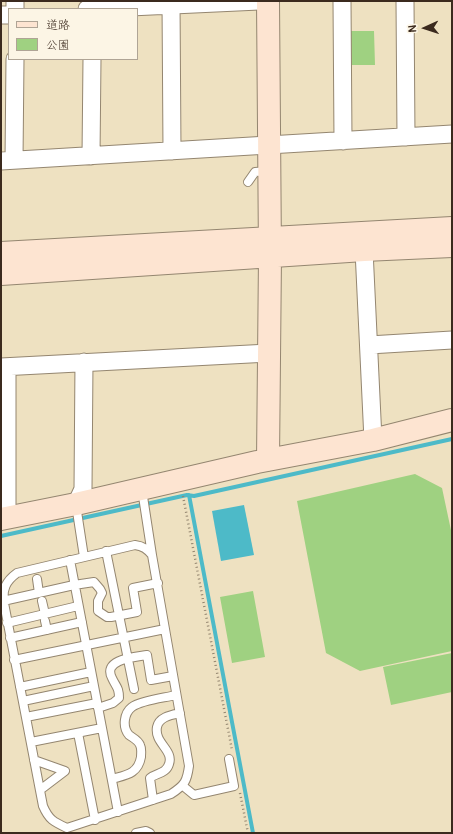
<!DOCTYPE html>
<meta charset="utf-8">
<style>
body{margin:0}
#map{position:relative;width:453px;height:834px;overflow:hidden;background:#eee1c1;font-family:Pangolin,"Klee One",sans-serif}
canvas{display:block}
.frame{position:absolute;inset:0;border:2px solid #3b2a1e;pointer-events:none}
.legend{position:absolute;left:8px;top:8px;width:130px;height:52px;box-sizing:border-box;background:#fcf5e5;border:1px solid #afa495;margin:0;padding:5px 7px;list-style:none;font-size:12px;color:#3b2a1e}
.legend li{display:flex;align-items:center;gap:8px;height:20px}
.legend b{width:20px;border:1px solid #afa495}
.north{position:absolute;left:405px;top:8px;width:40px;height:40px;-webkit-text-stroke:3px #fcf5e5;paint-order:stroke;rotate:267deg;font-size:11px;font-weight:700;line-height:16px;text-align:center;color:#3b2a1e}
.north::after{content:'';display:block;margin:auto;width:14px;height:18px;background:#3b2a1e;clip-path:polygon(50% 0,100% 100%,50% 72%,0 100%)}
</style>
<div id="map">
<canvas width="453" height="834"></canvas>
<div class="frame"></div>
<ul class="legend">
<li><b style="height:5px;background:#fde4d1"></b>道路</li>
<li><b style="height:11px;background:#9fd181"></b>公園</li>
</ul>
<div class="north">N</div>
</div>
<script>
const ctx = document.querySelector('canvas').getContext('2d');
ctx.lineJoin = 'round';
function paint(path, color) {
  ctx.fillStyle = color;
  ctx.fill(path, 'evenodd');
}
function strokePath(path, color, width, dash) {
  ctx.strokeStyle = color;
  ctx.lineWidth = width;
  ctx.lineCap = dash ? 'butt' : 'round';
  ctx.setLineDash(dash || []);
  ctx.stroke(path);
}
paint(new Path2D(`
 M349,31h25l1,34h-26z
 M415,474l27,14 10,47v116l-92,20 -34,-18 -29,-152z
 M253,591l12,66 -33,6 -12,-66z
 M452,653v39l-61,13 -8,-38z`), '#9fd181');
paint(new Path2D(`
 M244,505l10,50 -33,6 -9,-50z`), '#4dbac8');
strokePath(new Path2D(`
 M189,495l64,338
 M1,536l186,-41 7,1 258,-57`), '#4dbac8', 4);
const lane = new Path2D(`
 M248,182l7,-10 13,-1
 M142,490l10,65
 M76,505l8,52
 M135,545c8,1 12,4 17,10l37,211c-2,15 -4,19 -18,28l-104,34c-13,-6 -18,-8 -24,-22l-39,-203c-2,-14 2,-22 13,-30z
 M106,551l28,138
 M70,560l48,252
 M37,579l2,14
 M3,601l71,-16 20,-3 6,7 2,4 -4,8v10l9,6h4l26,-5 -4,-24 25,-5
 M42,601l3,13
 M45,621l2,9
 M7,623l71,-17
 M10,638l72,-16
 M14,660l151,-31
 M20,687l71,-15
 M23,701l71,-15
 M98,708l15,-5 6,-5c0,-11 -3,-11 -7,-20 -10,-19 24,-21 35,-23l4,25 22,-4
 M26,717l71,-14
 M78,733l17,87
 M31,742l71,-14
 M34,760l31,11 -25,19
 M112,779c14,-4 26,-5 29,-22 0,-4 1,-8 -1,-12 -2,-5 -7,-7 -11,-10 -7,-8 -5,-22 3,-28 10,-7 32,-9 44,-12
 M183,786l11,9 40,-9 -5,-27
 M153,800l-3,-22c6,-5 16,-4 19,-14 5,-14 -15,-21 -12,-37 2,-10 14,-12 23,-14
 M136,833l10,-2 4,2`);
const street = new Path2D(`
 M171,1l1,150
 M342,1l1,140
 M405,1l1,136
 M15,9v-8
 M87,9l172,-8
 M1,15h8
 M91,156l1,-97
 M14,160l1,-101
 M1,161l451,-27
 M364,250l9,190
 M369,345l83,-5
 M1,367l268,-14
 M76,504l7,-15 1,-127
 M7,518v-151`);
const secondary = new Path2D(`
 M1,253l451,-25
 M1,274l363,-24 88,-4
 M268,460l2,-204 -2,-255
 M1,519l75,-15 181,-42 116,-22 79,-20`);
strokePath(lane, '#948670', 10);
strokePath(street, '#948670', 19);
strokePath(secondary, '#948670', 24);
strokePath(new Path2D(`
 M183,496l49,254
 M240,793l8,40`), '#948670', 2.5, [1, 3]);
strokePath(lane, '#fff', 8);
strokePath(street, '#fff', 17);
strokePath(secondary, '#fde4d1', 22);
</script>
